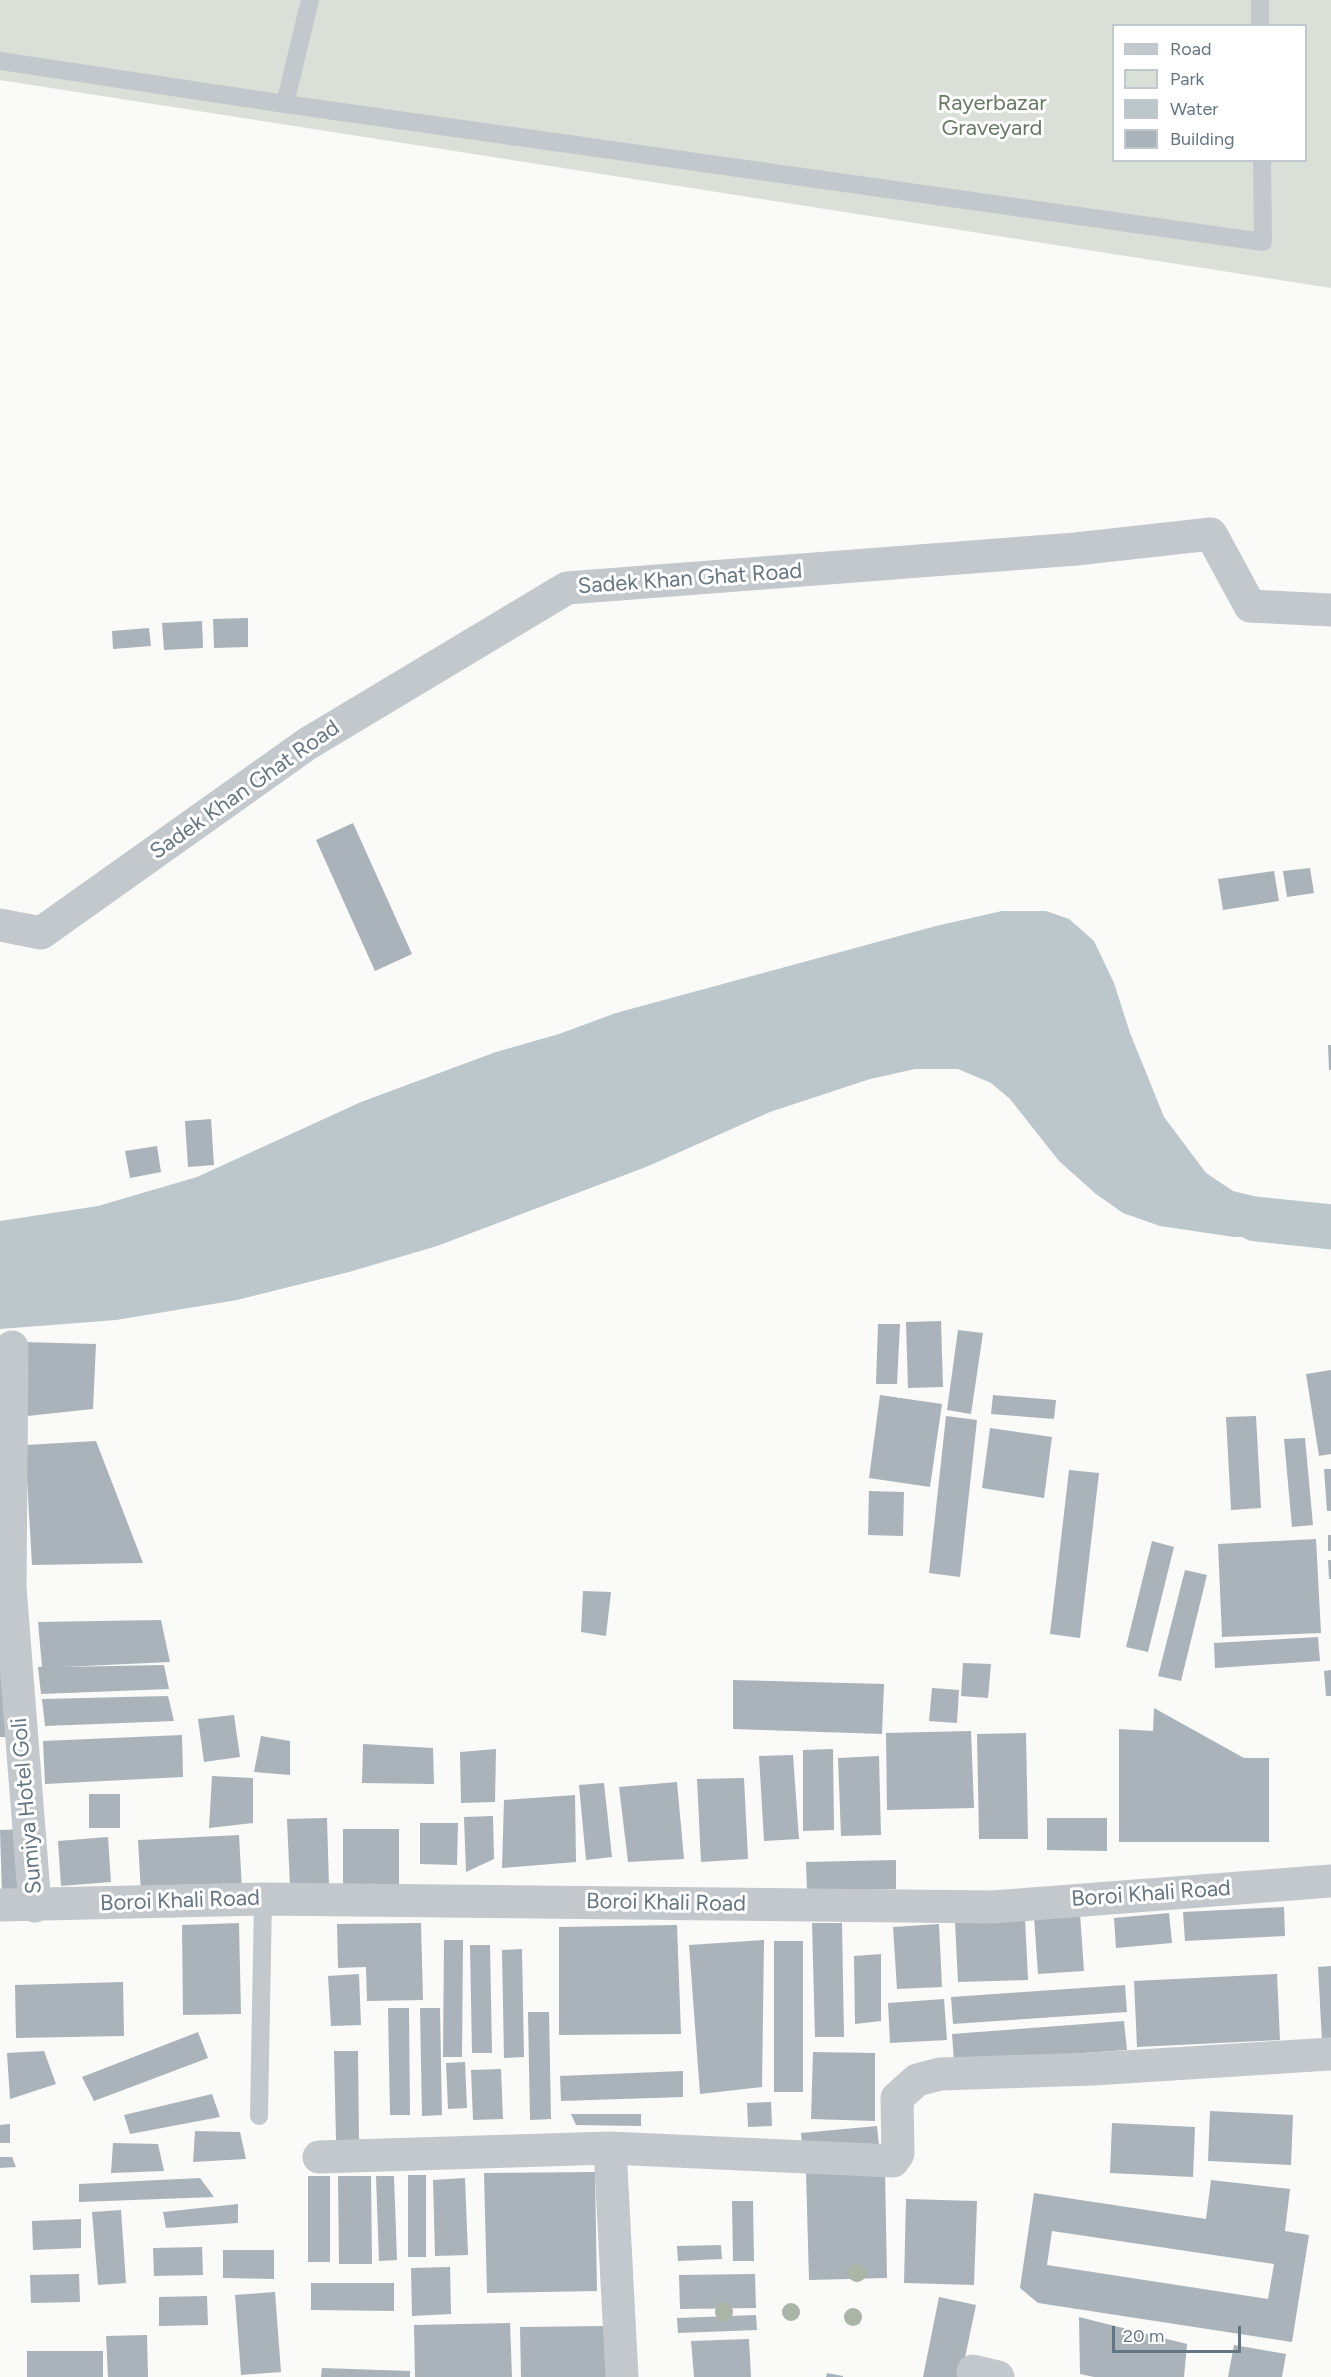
<!DOCTYPE html>
<style>
body{margin:0}
#map{position:relative;width:1331px;height:2377px;overflow:hidden;background:#fafaf8;font-family:Figtree,sans-serif}
canvas{display:block}
.legend{position:absolute;left:1112px;top:24px;width:195px;height:138px;box-sizing:border-box;background:#fff;border:2px solid #c1c8cd;margin:0;padding:8px 10px;list-style:none;font-size:18px;color:#657683}
.legend li{display:flex;align-items:center;gap:12px;height:30px}
.legend b{width:30px;border:2px solid #c1c8cd}
.scale{position:absolute;left:1112px;top:2326px;width:129px;height:27px;box-sizing:border-box;border:3px solid #657683;border-top:0;padding-left:8px;font-size:18px;line-height:21px;white-space:nowrap;color:#657683;-webkit-text-stroke:4px #fff;paint-order:stroke}
</style>
<div id="map">
<canvas width="1331" height="2377"></canvas>
<ul class="legend">
<li><b style="height:8px;background:#c3c8cc"></b>Road</li>
<li><b style="height:16px;background:#dadfd7"></b>Park</li>
<li><b style="height:16px;background:#bbc7cb"></b>Water</li>
<li><b style="height:16px;background:#aab3b9"></b>Building</li>
</ul>
<div class="scale">20 m</div>
</div>
<script>
const ctx = document.querySelector('canvas').getContext('2d');
ctx.lineJoin = 'round';
function paint(path, color) {
  ctx.fillStyle = color;
  ctx.fill(path, 'evenodd');
}
function strokePath(path, color, width, dash) {
  ctx.strokeStyle = color;
  ctx.lineWidth = width;
  ctx.lineCap = dash ? 'butt' : 'round';
  ctx.setLineDash(dash || []);
  ctx.stroke(path);
}
function write(font, color, halo, rows, align = 'center') {
  ctx.font = font + ' Figtree,sans-serif';
  ctx.lineWidth = 6;
  ctx.setLineDash([]);
  ctx.textBaseline = 'middle';
  ctx.strokeStyle = halo;
  ctx.fillStyle = color;
  for (const [text, x, y, turn = 0] of rows) {
    ctx.save();
    ctx.translate(x, y);
    ctx.rotate((+turn || 0) * Math.PI / 180);
    ctx.textAlign = isNaN(turn) ? turn : align;
    if (halo) ctx.strokeText(text, 0, 0);
    ctx.fillText(text, 0, 0);
    ctx.restore();
  }
}
paint(new Path2D(`
 M0,0h1331v288l-1331,-208zM1114,26h192v134h-192z`), '#dadfd7');
paint(new Path2D(`
 M1002,911h44l23,8 25,22 20,42 16,50 34,84 42,56 27,18 74,18 9,6 3,9 -6,6 -52,7h-27l-74,-11 -37,-13 -27,-19 -37,-33 -49,-62 -19,-16 -33,-14h-43l-45,10 -100,33 -124,55 -209,79 -88,26 -112,28 -121,20 -116,9v-108l98,-15 99,-29 164,-75 135,-50 63,-18 57,-21 320,-87z`), '#bbc7cb');
strokePath(new Path2D(`
 M1256,1219l75,8`), '#bbc7cb', 45);
paint(new Path2D(`
 M248,618v29l-34,1 -1,-29z
 M202,621l1,27 -39,2 -2,-27z
 M149,628l2,18 -38,3 -1,-18z
 M353,823l59,131 -37,17 -59,-131z
 M1310,868l4,25 -27,4 -4,-26z
 M1274,871l5,30 -56,9 -5,-31z
 M1328,1045h3v25h-2z
 M211,1119l3,46 -26,2 -3,-46z
 M157,1146l4,26 -31,6 -5,-27z
 M941,1321l2,66 -35,1 -2,-66z
 M878,1324h22l-3,60h-21z
 M958,1330l25,3 -12,81 -24,-4z
 M23,1342l73,2 -3,65 -66,7z
 M1331,1370v84l-12,2 -13,-82z
 M880,1395l62,9 -12,83 -61,-9z
 M993,1395l63,5 -2,19 -63,-5z
 M946,1416l31,4 -17,157 -31,-4z
 M1256,1416l5,92 -30,2 -5,-93z
 M990,1428l62,9 -8,61 -62,-10z
 M1305,1438l8,87 -21,2 -8,-88z
 M96,1441l47,122 -111,2 -7,-120z
 M1324,1469h7v42h-4z
 M1069,1470l30,3 -19,165 -30,-4z
 M869,1491l35,1 -1,44 -35,-1z
 M1328,1535h3v16h-3z
 M1316,1539l5,94 -99,4 -4,-93z
 M1152,1541l22,6 -26,105 -22,-5z
 M1328,1560h3v19h-2z
 M1185,1570l22,5 -26,106 -23,-5z
 M583,1591l28,1 -5,44 -25,-4z
 M161,1620l9,42 -108,5 102,-2 5,24 -128,5 -3,-27h4l-4,-45z
 M1318,1637l2,24 -105,7 -1,-25z
 M963,1663l28,1 -3,34 -27,-2z
 M1331,1670v26h-5l-2,-25z
 M3,1671l3,66h-6v-65z
 M733,1680l151,4 -2,50 -149,-5z
 M932,1688l27,2 -2,33 -28,-2z
 M168,1696l6,25 -129,5 -3,-27z
 M1154,1708l90,50h25v84h-150v-113l34,2z
 M234,1715l6,42 -36,5 -6,-43z
 M971,1731l3,77 -87,2 -1,-77z
 M1026,1733l2,106h-49l-2,-105z
 M182,1735l1,42 -138,7 -2,-43z
 M261,1736l29,5v34l-36,-3z
 M363,1744l70,4 1,36 -72,-1z
 M496,1749l-1,53 -34,1 -1,-51z
 M833,1749l1,81 -31,1v-81z
 M793,1755l6,84 -35,2 -5,-85z
 M879,1756l2,79 -40,1 -3,-78z
 M212,1776l41,2v45l-44,5z
 M744,1778l4,81 -47,3 -4,-83z
 M677,1782l7,77 -56,3 -9,-75z
 M604,1783l8,74 -26,3 -7,-75z
 M89,1794h31v34h-31z
 M575,1795l1,67 -74,6 2,-68z
 M493,1816l1,43 -28,13 -2,-55z
 M327,1818l2,68 -39,1 -3,-68z
 M1047,1818h60v33l-60,-1z
 M420,1823h38l-1,42 -37,-1z
 M26,1829l4,64 -28,1 -2,-64z
 M343,1829h56v63h-56z
 M239,1835l3,54 -101,5 -3,-54z
 M108,1837l3,45 -50,4 -3,-45z
 M896,1860v29l-89,2 -1,-29z
 M1284,1907l1,29 -100,5 -2,-29z
 M1169,1913l3,30 -56,5 -2,-30z
 M1080,1914l4,57 -46,3 -4,-57z
 M1025,1918l3,62 -70,2 -3,-60z
 M239,1923l2,91 -58,1 -1,-90z
 M421,1923l2,77 -56,1 -1,-34 -28,1 -1,-44z
 M812,1923h30l2,114h-29z
 M939,1924l3,63 -45,2 -4,-62z
 M677,1925l4,109 -122,1v-108z
 M444,1940h19l-1,117h-19z
 M764,1940l-2,147 -62,7 -11,-149z
 M774,1941h29v151h-29z
 M470,1945h20l2,108h-20z
 M522,1949l2,108 -20,1 -2,-108z
 M881,1954v67l-26,3 -1,-68z
 M1331,1966v75h-9l-4,-74z
 M359,1974l2,51 -30,1 -3,-50z
 M1277,1974l3,66 -143,7 -3,-66z
 M123,1982l1,54 -108,2 -1,-53z
 M1125,1985l2,27 -174,12 -2,-27z
 M944,1999l3,41 -57,3 -2,-40z
 M388,2008h21l1,107h-20z
 M420,2008h20l2,107 -20,1z
 M528,2012h21l2,107 -21,1z
 M1124,2021l3,29 -173,12 -2,-28z
 M198,2032l10,26 -114,43 -12,-24z
 M44,2051l12,33 -46,15 -3,-46z
 M334,2051h24l1,89h-23z
 M813,2052l62,1v68l-64,-2z
 M465,2062l2,46 -19,1 -2,-46z
 M501,2069l2,50 -30,1 -2,-50z
 M683,2071v26l-122,4 -1,-25z
 M212,2094l8,23 -90,17 -6,-19z
 M771,2102l1,24 -24,1 -1,-24z
 M1210,2111l83,4 -2,50 -83,-4z
 M571,2114h70v12l-65,-1z
 M1112,2123l83,4 -2,50 -83,-4z
 M10,2124v19h-10v-18z
 M877,2126l2,20 -76,8 -2,-21z
 M195,2131l45,1 6,27 -53,3z
 M113,2143l45,1 6,27 -53,2z
 M0,2157h12l4,10 -16,1z
 M885,2170l2,108 -78,2 -3,-108z
 M595,2172l2,119 -110,2 -3,-120z
 M408,2175h18v82h-18z
 M308,2176h22v86h-22z
 M338,2176h33l1,88h-33z
 M376,2176h18l3,84 -18,1z
 M200,2178l14,19 -135,5v-18z
 M465,2178l3,77 -33,1 -2,-76z
 M1211,2180l79,9 -5,42 24,4 -17,107 -254,-39 -18,-15 14,-95 172,26zM1052,2231l222,33 -6,35 -221,-34z
 M906,2199l71,2 -3,84 -70,-2z
 M732,2201h21l1,60h-21z
 M238,2204v19l-72,5 -3,-16z
 M121,2210l5,73 -28,2 -6,-73z
 M81,2219v29l-48,2 -1,-29z
 M721,2245l1,14 -44,2 -1,-15z
 M202,2247l1,28 -49,1 -1,-28z
 M223,2250h51v29l-51,-1z
 M450,2267l1,47 -39,2 -1,-48z
 M79,2274l1,28 -49,1 -1,-28z
 M755,2274l1,34 -76,1 -1,-34z
 M311,2283h83v28l-83,-1z
 M275,2292l6,80 -40,3 -6,-80z
 M207,2296l1,29 -49,1v-29z
 M939,2297l37,8 -15,72h-38z
 M756,2315l1,15 -79,3 -1,-15z
 M1079,2317l108,27 -3,33h-90l-14,-3z
 M510,2323l2,54h-97l-1,-52z
 M606,2326v51h-85l-1,-50z
 M147,2335l1,42h-40l-2,-41z
 M749,2339l2,38h-57l-3,-36z
 M1234,2345l52,9 -4,23h-54z
 M27,2351h76v26h-76z
 M322,2368l88,3v6h-89z
 M827,2373l16,3v1h-17z`), '#aab3b9');
strokePath(new Path2D(`
 M1260,0v26
 M0,61l285,43 978,138 -1,-82
 M285,104l25,-104
 M259,2116l4,-217`), '#c3c8cc', 18);
strokePath(new Path2D(`
 M0,925l41,8 266,-189 260,-156 509,-39 135,-15 39,72 81,4
 M12,1347l-2,240 25,319
 M0,1905l263,-6 730,8 338,-26
 M610,2148l12,229
 M319,2157l291,-9 283,13 5,-7 -1,-56 20,-18 23,-6 153,-5 238,-15
 M973,2371l25,6`), '#c3c8cc', 33);
ctx.fillStyle = '#aab4a7';
for (const [x, y] of [
 [857,2273],
 [724,2312],
 [791,2312],
 [853,2317]
]) {
  ctx.beginPath();
  ctx.arc(x, y, 9, 0, 2 * Math.PI);
  ctx.fill();
}
write('22px', '#687a64', '#fff', [
 ["Rayerbazar",992,104],
 ["Graveyard",992,129]
]);
write('22px', '#657683', '#fff', [
 ["Sadek Khan Ghat Road",690,579,-4],
 ["Sadek Khan Ghat Road",245,790,-35],
 ["Sumiya Hotel Goli",27,1806,-95],
 ["Boroi Khali Road",1151,1894,-4],
 ["Boroi Khali Road",180,1901,-2],
 ["Boroi Khali Road",666,1903,1]
]);
</script>
